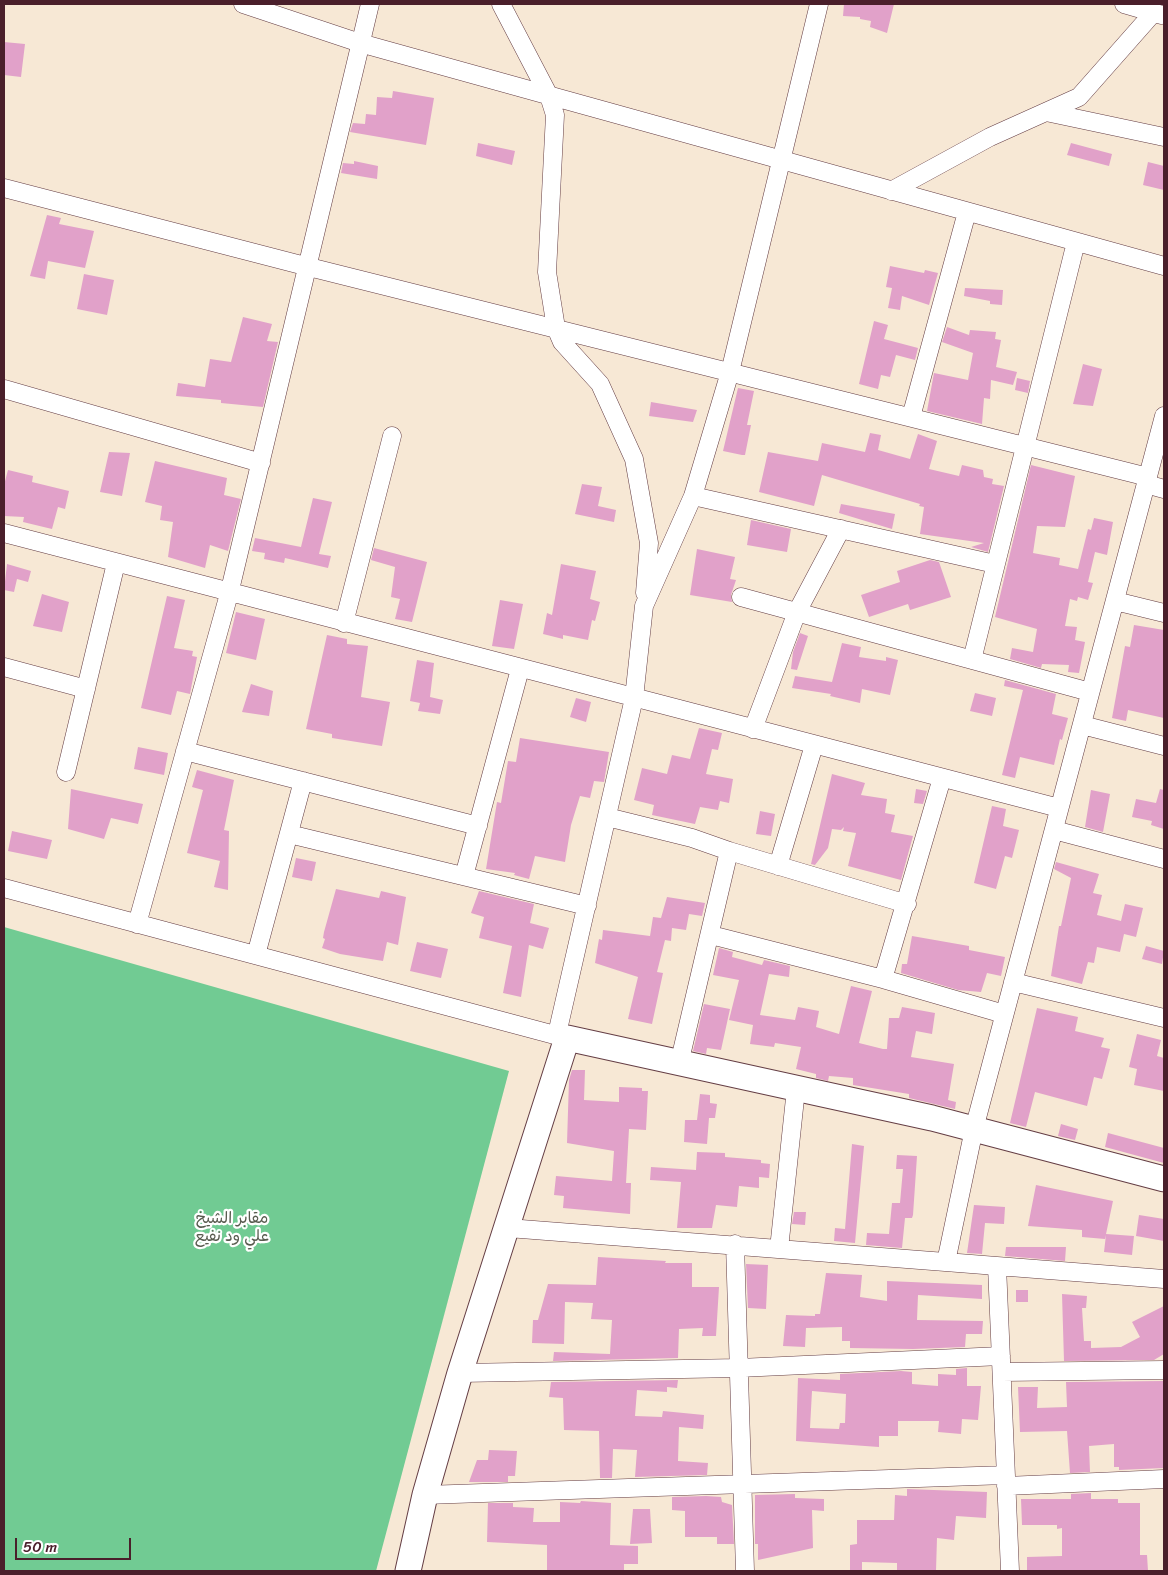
<!DOCTYPE html>
<meta charset="utf-8">
<style>
body{margin:0}
#map{position:relative;width:1168px;height:1575px;overflow:hidden;background:#f7e8d5;font-family:Sriracha,sans-serif}
canvas{display:block}
.frame{position:absolute;inset:0;border:5px solid #4a1f2b;pointer-events:none}
.scale{position:absolute;left:15px;top:1538px;width:116px;height:22px;box-sizing:border-box;border:2px solid #4a1f2b;border-top:0;padding-left:6px;font-size:15px;line-height:18px;white-space:nowrap;color:#4a1f2b;-webkit-text-stroke:4px #fff;paint-order:stroke}
</style>
<div id="map">
<canvas width="1168" height="1575"></canvas>
<div class="frame"></div>
<div class="scale">50 m</div>
</div>
<script>
const ctx = document.querySelector('canvas').getContext('2d');
ctx.lineJoin = 'round';
function paint(path, color) {
  ctx.fillStyle = color;
  ctx.fill(path, 'evenodd');
}
function strokePath(path, color, width, dash) {
  ctx.strokeStyle = color;
  ctx.lineWidth = width;
  ctx.lineCap = dash ? 'butt' : 'round';
  ctx.setLineDash(dash || []);
  ctx.stroke(path);
}
function write(font, color, halo, rows, align = 'center') {
  ctx.font = font + ' Sriracha,"Playpen Sans Arabic",sans-serif';
  ctx.lineWidth = 4.5;
  ctx.setLineDash([]);
  ctx.textBaseline = 'middle';
  ctx.strokeStyle = halo;
  ctx.fillStyle = color;
  for (const [text, x, y, turn = 0] of rows) {
    ctx.save();
    ctx.translate(x, y);
    ctx.rotate((+turn || 0) * Math.PI / 180);
    ctx.textAlign = isNaN(turn) ? turn : align;
    if (halo) ctx.strokeText(text, 0, 0);
    ctx.fillText(text, 0, 0);
    ctx.restore();
  }
}
paint(new Path2D(`
 M4,927l505,144 -133,500h-372z`), '#71cb93');
paint(new Path2D(`
 M844,4h50l-7,29 -17,-6 1,-6 -11,-2v-2l-17,-1z
 M4,42l21,2 -4,33 -17,-2z
 M393,91l41,7 -8,47 -76,-13 3,-9 12,1 1,-10 10,1 1,-18 15,1z
 M478,143l37,8 -3,14 -36,-9z
 M1071,143l41,11 -3,12 -42,-11z
 M354,161l24,5 -1,13 -36,-6 2,-10 11,1z
 M1148,162l16,4v24l-21,-5z
 M47,215l14,3 -2,6 35,7 -9,37 -37,-7 -3,18 -15,-3z
 M890,266l34,7 1,-3 13,3 -9,32 -27,-9 -2,14 -12,-2 4,-20 -6,-1z
 M84,274l30,6 -7,35 -30,-6z
 M965,288l38,2 -1,15 -12,-1v-3l-26,-5z
 M243,317l29,7 -5,17 11,1 -15,65 -42,-4v-3l-45,-4 2,-13 27,4 5,-28 21,3z
 M874,321l14,4 -4,14 34,9 -3,12 -19,-5 -6,22 -9,-2 -3,14 -19,-5z
 M947,327l22,8 1,-5 26,2 -1,7 6,1 -5,27 21,5 -4,13 -22,-5 -1,19 -6,-1 -2,26 -55,-13 7,-38 34,7 5,-27 -31,-11z
 M1083,364l19,5 -9,37 -20,-2z
 M1017,378l13,3 -2,12 -13,-3z
 M738,388l16,3 -7,34h4l-6,30h-3l-19,-4z
 M651,402l46,8 -4,12 -44,-6z
 M870,433l11,2 -3,15 32,9 8,-25 19,7 -8,28 30,7 3,-11 21,5 1,7 9,2 -1,5 12,2 -16,66 -17,-5 13,-4 -64,-9 4,-27 -5,-1 1,-2 -98,-29 -8,31 -55,-14 9,-40 50,9 4,-18 43,9z
 M109,452l21,1 -8,43 -22,-4z
 M155,461l72,17 -3,17 17,4 -13,52 -18,-6 -5,23 -37,-11 5,-35 -13,-2 2,-14 -17,-4z
 M1031,465l44,11 -10,51 -28,-1 -4,27 27,5 -1,7 19,4 10,-40 3,1 3,-12 19,4 -6,33 -12,-3 -7,30 5,1 -5,17 -10,-3 -1,4 -7,-2 -5,27 12,1 -2,13 10,2 -6,31 -11,-1 1,-7 -27,-1 -1,4 -31,-9 2,-11 21,4 4,-23 -42,-12z
 M8,470l25,6 -1,6 37,9 -4,18 -7,-2 -6,22 -29,-7 1,-5 -20,-1v-31z
 M582,484l20,3 -4,19 18,4 -2,12 -39,-8z
 M313,498l19,4 -13,52 12,2 -3,12 -43,-10 -1,5 -20,-4 1,-6 -13,-2 3,-13 46,9z
 M841,504l54,10 -3,15 -53,-16z
 M751,520l40,9 -4,23 -40,-7z
 M374,548l53,14 -15,60 -17,-3 5,-20 -9,-2 4,-30 -24,-7z
 M697,549l38,8 -5,22 6,1 -5,15 1,7 -42,-7z
 M930,560l9,2 12,35 -41,13 -2,-6 -39,13 -8,-22 39,-13 -3,-11z
 M7,564l24,7 -3,11 -11,-3 -3,13 -10,-2z
 M561,564l35,7 -6,28 10,3 -5,19 -3,-1 -4,20 -25,-5v4l-20,-5 4,-21 5,2z
 M42,594l27,8 -7,30 -29,-6z
 M167,596l18,4 -11,48 19,3 -1,5 5,1 -7,37 -13,-3 -6,24 -30,-7z
 M500,600l23,4 -9,45 -22,-3z
 M236,612l29,7 -9,41 -30,-7z
 M1134,625l30,5v88l-36,-8 -2,11 -14,-3 13,-72 5,1z
 M800,633l8,3 -11,34 -6,-1 2,-17z
 M327,635l20,4v5l21,2 -7,51 29,5 -8,44 -50,-8v-4l-26,-5z
 M842,643l19,4 -2,10 27,4v-4l12,3 -8,35 -28,-6 -2,14 -30,-7 1,-2 -39,-6 3,-12 37,6z
 M417,660l17,3 -4,34 13,3 -3,14 -22,-3 2,-8 -10,-2z
 M1005,680l51,14 -4,20 16,4 -6,22 -2,-1 -6,26 -34,-8 -5,21 -13,-3 21,-85 -19,-4z
 M251,684l22,7 -4,25 -27,-4z
 M975,693l21,5 -4,18 -22,-5z
 M576,698l15,4 -5,20 -16,-5z
 M699,728l23,5 -4,17 -6,-1 -6,25 27,5 -4,24 -9,-2 -2,9 -18,-3 -5,17 -43,-9 2,-10 -20,-5 8,-32 25,6 5,-19 18,4z
 M520,738l89,14 -5,30 -10,-1 -4,17 -10,-2 -9,29 -6,37 -30,-6 -6,23 -15,-4 1,-2 -29,-4 11,-67 4,1 7,-42 8,1z
 M138,747l30,6 -4,22 -30,-6z
 M197,770l37,10 -10,50 5,1 -1,59 -14,-3 6,-26 -33,-8 16,-63 -11,-3z
 M832,774l33,9 -4,12 26,4 -2,14 10,2 -4,17 22,4 -12,44 -53,-14 8,-33 -13,-2 1,-4 -3,3 -9,-1 -4,19 -13,17 -4,-1z
 M71,789l72,15 -5,20 -27,-6 -7,21 -36,-10z
 M916,789l11,2 -4,13 -9,-1z
 M1160,789l4,1v39l-13,-4 1,-4 -20,-4 4,-18 20,4z
 M1091,790l19,4 -7,38 -18,-5z
 M992,806l14,3 -3,17 16,4 -7,28 -7,-2 -9,33 -22,-6z
 M760,811l15,3 -4,22 -15,-2z
 M12,831l40,9 -5,19 -39,-8z
 M296,858l20,4 -4,19 -20,-4z
 M1056,862l43,12 -6,19 9,2 -5,20 24,6 4,-17 18,4 -7,29 -12,-3 -4,18 -23,-5 -3,16 -6,-1 -6,22 -31,-8 8,-50h2l10,-48 -17,-9z
 M336,889l43,9 2,-7 25,6 -8,48 -11,-3 -4,19 -43,-7 -18,-6 3,-9 -2,-1 1,-6z
 M479,891l55,13 -4,19 19,5 -6,21 -14,-4 -8,52 -18,-4 9,-47 -33,-8 5,-21 -13,-4z
 M667,897l38,6 -3,13 -13,-2 -3,16 -14,-2 -1,13 -6,-1 -8,32 6,1 -11,51 -24,-5 10,-42 -43,-14 4,-24 3,1 1,-10 47,6 3,-19 8,1z
 M912,936l57,10v4l36,7 -4,19 -14,-3 -6,19 -23,-2 -57,-17 1,-9h5z
 M417,942l31,7 -7,29 -31,-7z
 M1146,946l18,5 -2,13 -20,-5z
 M719,948l14,4 -1,5 30,8 2,-5 26,6 -1,11 -20,-3 -9,41 35,5 3,-13 21,4 -3,16 23,7 12,-48 21,5 -13,52 24,6h4l2,-31h10l3,-11 33,6 -3,21 -16,-3 -5,26 43,7 -6,36 8,2 -1,7 -46,-11v-4l-56,-9v-7l-24,-2 -1,5 -12,-3v-4l-20,-5 5,-22 -26,-4 -1,4 -24,-3 3,-19 -24,-5 10,-40 -26,-5z
 M704,1004l26,5 -9,41 -14,-2 -1,6 -13,-3z
 M1037,1008l41,9 -3,14 29,7 -3,9 9,2 -8,30 -8,-2 -7,29 -52,-14 -9,35 -16,-4z
 M1137,1034l24,6 -4,16 7,2v33l-30,-6 3,-16 -8,-2z
 M572,1070h13l-1,30 35,2v-15l23,1v3h6l-2,39 -17,-1 -3,54h5l-1,31 -67,-6 1,-12 -10,-1 2,-19 56,5 2,-30 -47,-8 2,-63z
 M700,1094l10,1v8l7,1 -2,14h-6l-2,26 -23,-2 1,-22h12z
 M1061,1124l17,5 -3,11 -17,-4z
 M1108,1133l56,15v15l-59,-16z
 M852,1144l12,2 -9,97 -21,-2 1,-13 10,1z
 M697,1152l28,1v4l36,3v3l9,1 -1,14 -10,-1v11l-20,-2 -2,21 -21,-2 -4,23h-35l4,-46 -31,-2 1,-13 45,3z
 M897,1155l20,1 -4,59 -1,3h-7l-3,30 -36,-3 1,-12 22,1 3,-31h8l3,-34h-7z
 M1036,1185l77,16 -7,33 28,2 -2,19 -28,-3 2,-17 -1,4 -23,-2v-7l-54,-4z
 M974,1205l31,2 -1,17 -19,-1 -3,31 -15,-1z
 M794,1212h12l-1,13 -13,-1z
 M1139,1215l25,4v22l-28,-5z
 M1006,1247h60l-1,14 -60,-5z
 M598,1257l68,4 -1,2h27v24h27l-3,49h-14l1,-8 -24,1 -1,29 -125,3 1,-9 56,2 2,-34 -21,-1 2,-16 -28,-1 -1,42 -32,-1 1,-23h5l10,-36 48,1z
 M746,1264l22,1 -2,44 -18,-1z
 M826,1273l36,2 -2,22 27,4v-20l95,4v14l-64,-4 -1,25 66,1 -1,13h-16l-1,13 -52,2 -63,-1v-7h-8v-14l-36,1 -1,19 -22,-1 3,-31 29,1v-2h5z
 M1016,1290h12v12h-12z
 M1062,1294l25,2 -1,12h-4l2,33h7v7l30,-1 19,-10 -8,-15 32,-16v48l-10,6 -90,1z
 M967,1368v18h14l-3,34 -16,-1 -1,15 -23,-2 1,-11h-41v15h-19v11l-83,-6 2,-63 42,2v-6l61,-3 11,1v12l26,2v-12l18,1v-6zM812,1391l34,3 -1,29h-5l-1,6 -29,-1z
 M678,1380l-1,8 -10,-1v5l-30,-2 -2,26 27,1 1,-6 41,4 -1,14 -24,-2 -1,34 30,2 -1,12 -72,2 2,-27 -24,-1 -1,29h-12l-1,-47 -35,-1 -1,-32 -14,-1 2,-15z
 M1164,1381v87l-45,2v-3h-5v-23l-25,2 1,26 -20,1 -3,-42 -47,1 -2,-45h20l-1,21 30,-1 -1,-25z
 M489,1450l28,1 -2,25h-7v6h-39l8,-22h11z
 M907,1489l80,3 -1,26 -30,-2 -2,24 -17,-2 -1,33h-39v-8l-35,-1v9h-12v-26l7,-1v-24h37l1,-25 12,1z
 M1091,1493v6h27v4h22v52h7l1,16h-121v-14l35,-1v-28l-5,1v-4h-35l-1,-26h50v-5z
 M795,1494v4l29,1v12l-12,-1 1,38 -55,12v-16h-3v-49z
 M706,1496l15,1 1,5 10,3 2,39h-17v-7h-32v-26l-13,-1v-13z
 M581,1501l30,2 -1,42 28,1v18h-14v7h-77v-26l-60,-3 1,-39h25v4l21,1 -1,14h27v-20l20,1z
 M633,1509h17l2,34 -22,1z`), '#e1a1c9');
const street = new Path2D(`
 M243,4l117,39 804,223
 M501,4l48,92 6,19 -8,157 9,56 6,14 38,42 34,75 15,84 -4,50
 M1124,4l38,11
 M1046,112l118,25
 M4,188l305,79 839,210
 M891,191l99,-54 89,-40 75,-85
 M4,389l257,74
 M911,417l56,-205
 M1146,484l18,5
 M693,496l302,68
 M4,533l1055,275
 M741,597l349,95
 M1115,601l49,12
 M344,623l48,-187
 M972,660l104,-418
 M4,667l82,22
 M1082,725l82,21
 M753,729l44,-117 44,-83
 M185,751l293,75
 M66,772l50,-209
 M607,817l85,21 37,13 -50,213
 M1054,830l110,29
 M289,834l298,72
 M729,851l178,53
 M778,866l36,-121
 M464,876l56,-207
 M4,888l562,150
 M137,924l92,-330 141,-590
 M711,935l172,44 121,35
 M256,955l47,-174
 M883,979l59,-201
 M1013,982l151,36
 M557,1034l77,-336 10,-92 49,-110 37,-124 89,-368
 M508,1228l656,51
 M735,1244l10,327
 M779,1249l17,-160
 M946,1262l28,-133 190,-713
 M997,1266l13,305
 M1002,1372l162,-2
 M460,1373l279,-5 262,-12
 M1006,1486l158,-7
 M425,1495l581,-20`);
const secondary = new Path2D(`
 M408,1571l17,-76 35,-122 107,-335 365,80 232,61`);
strokePath(street, '#643d44', 19);
strokePath(secondary, '#643d44', 27);
strokePath(street, '#fff', 18);
strokePath(secondary, '#fff', 25);
write('16px', '#585b4f', '#fff', [
 ["مقابر الشيخ",232,1219],
 ["علي ود نفيع",232,1237]
]);
</script>
